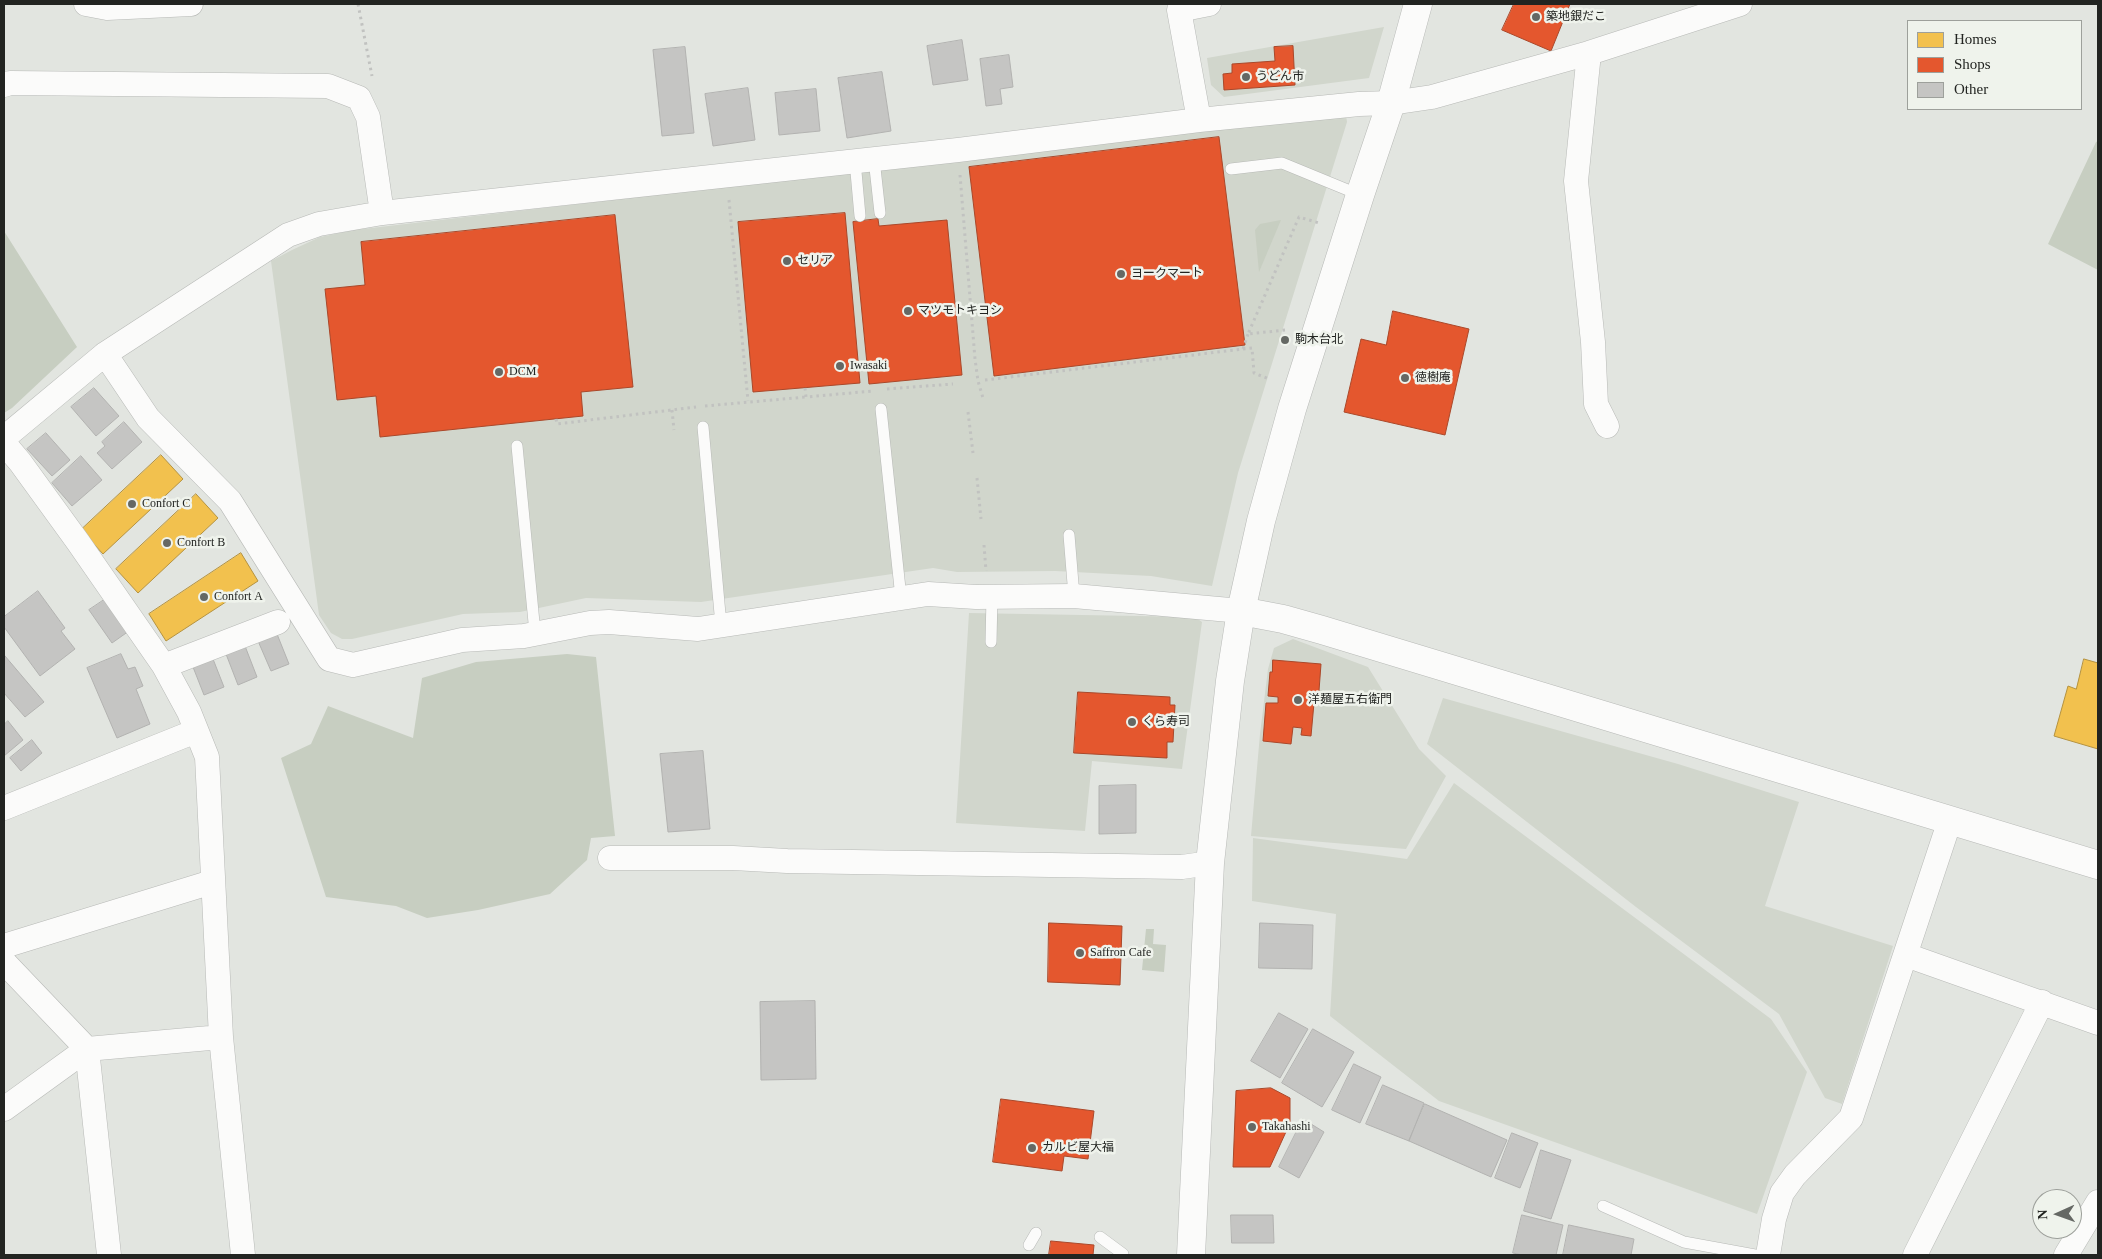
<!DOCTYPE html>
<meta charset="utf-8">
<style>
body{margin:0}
#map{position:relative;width:2102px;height:1259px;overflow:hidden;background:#e2e5e0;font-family:"Times New Roman",serif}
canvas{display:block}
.frame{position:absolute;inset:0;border:5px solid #222421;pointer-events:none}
.legend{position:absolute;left:1907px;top:20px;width:175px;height:90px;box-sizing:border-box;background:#eff3ec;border:1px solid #9da09b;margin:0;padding:6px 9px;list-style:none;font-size:15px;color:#222421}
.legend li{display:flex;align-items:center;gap:10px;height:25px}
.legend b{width:25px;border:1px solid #9da09b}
.north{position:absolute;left:2032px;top:1189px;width:50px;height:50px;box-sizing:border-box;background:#eff3ec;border:1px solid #9da09b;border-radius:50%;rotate:268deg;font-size:14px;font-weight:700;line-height:20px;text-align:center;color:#222421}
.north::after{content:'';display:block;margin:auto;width:18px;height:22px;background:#656864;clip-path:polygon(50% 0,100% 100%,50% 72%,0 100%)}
</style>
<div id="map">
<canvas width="2102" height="1259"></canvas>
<div class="frame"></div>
<ul class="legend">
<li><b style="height:14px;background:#f2c14e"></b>Homes</li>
<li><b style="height:14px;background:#e4572e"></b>Shops</li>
<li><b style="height:14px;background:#c5c5c3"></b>Other</li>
</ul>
<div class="north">N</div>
</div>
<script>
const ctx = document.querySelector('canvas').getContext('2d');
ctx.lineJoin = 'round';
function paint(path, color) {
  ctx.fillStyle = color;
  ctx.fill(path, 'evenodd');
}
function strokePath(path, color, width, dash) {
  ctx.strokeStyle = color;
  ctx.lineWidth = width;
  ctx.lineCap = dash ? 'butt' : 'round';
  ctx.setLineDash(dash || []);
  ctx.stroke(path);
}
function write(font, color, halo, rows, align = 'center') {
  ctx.font = font + ' "Times New Roman","Noto Sans JP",serif';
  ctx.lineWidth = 5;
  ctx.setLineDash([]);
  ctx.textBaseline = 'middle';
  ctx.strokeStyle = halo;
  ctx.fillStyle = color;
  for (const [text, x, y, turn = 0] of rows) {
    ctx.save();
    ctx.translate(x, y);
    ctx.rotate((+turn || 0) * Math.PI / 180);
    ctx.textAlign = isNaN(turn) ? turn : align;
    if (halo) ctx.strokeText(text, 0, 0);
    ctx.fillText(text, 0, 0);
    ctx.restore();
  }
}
paint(new Path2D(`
 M1384,27l-15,51 -145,19 -13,-12 -4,-27z
 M1346,115l1,7 -109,351 -26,113 -61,-10 -96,-5 -98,1 -24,-4 -232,34 -115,-4 -66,14 -57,2 -111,25h-10l-11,-6 -12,-18 -48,-354 21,-11 28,-13 34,-7z
 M969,613l226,4 7,5 -20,147 -90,-8 -7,70 -129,-8z
 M1293,639l75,28 51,82 27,27 -40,73 -155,-13 9,-102 8,-65 6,-21z
 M1443,698l235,66 121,38 -34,104 128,40 -51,158 -17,-6 -46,-84 -143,-107 -209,-163z
 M1454,783l317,236 36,53 -50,142 -318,-113 -109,-85 6,-102 -84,-13 1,-63 154,21z`), '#d1d6cc');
paint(new Path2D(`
 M2098,141v129l-50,-26 48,-102z
 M1281,220l-22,52 -4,-42 5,-6z
 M4,231l73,116 -65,61 -8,5z
 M567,654l29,3 19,179 -24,2 -4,22 -37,34 -72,16 -51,8 -31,-12 -70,-9 -45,-139 30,-14 17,-38 85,32 9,-60 54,-16z
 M1146,929h8l-1,15 13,1 -2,27 -22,-2z`), '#c7cec1');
const homes = new Path2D(`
 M161,455l22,24 -80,75 -22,-24z
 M196,494l22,24 -80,75 -22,-24z
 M241,553l17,28 -92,60 -17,-27z
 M2084,659l14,4v86l-44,-13 14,-50 8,3z`);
paint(homes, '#f2c14e');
strokePath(homes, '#b49240', 1);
const shops = new Path2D(`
 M1514,4h56l-19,47 -49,-21z
 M1293,46l2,39 -71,5 -1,-16 9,-1v-9l43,-3 -1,-14z
 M1219,137l26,208 -251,31 -25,-209z
 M845,213l15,170 -107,9 -15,-170z
 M615,215l18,172 -52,5 2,24 -203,21 -4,-41 -39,4 -12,-111 40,-4 -4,-43z
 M878,219l1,7 68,-6 15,155 -93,9 -16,-162z
 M1393,311l76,18 -24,106 -101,-23 17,-73 25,6z
 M1273,660l48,4 -3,40 -4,-1 -3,33 -10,-1 1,-7 -9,-1 -2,17 -28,-3 3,-38h12v-6l-10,-1 2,-24h2z
 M1078,692l92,5v8h5l-2,37h-6v16l-93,-5z
 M1049,923l73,3 -2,59 -72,-3z
 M1271,1088l19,10v25l-20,44h-37l3,-76z
 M1001,1099l93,12 -6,48 -24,-3 -2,15 -69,-9z
 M1051,1241l43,4 -1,10h-44z`);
paint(shops, '#e4572e');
strokePath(shops, '#aa482a', 1);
const building = new Path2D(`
 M962,40l6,40 -35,5 -6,-39z
 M685,47l9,86 -32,3 -9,-86z
 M1009,55l4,32 -13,2 2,15 -16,2 -6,-47z
 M882,72l9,59 -44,7 -9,-60z
 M748,88l7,52 -42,6 -8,-52z
 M816,89l4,42 -41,4 -4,-42z
 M94,388l25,28 -23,20 -25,-29z
 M124,422l18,20 -30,27 -15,-16 8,-7 -3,-4z
 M46,433l24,27 -18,16 -25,-27z
 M81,456l21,24 -30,26 -20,-23z
 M38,591l27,37 -4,3 14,18 -35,27 -36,-49v-10z
 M107,598l22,33 -17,12 -23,-33z
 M277,634l12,30 -18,7 -13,-30z
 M245,646l12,31 -19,8 -12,-31z
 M121,654l7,15 7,-2 8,19 -7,3 14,35 -33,14 -30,-70z
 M5,656l39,46 -19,15 -21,-24z
 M213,659l11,28 -20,8 -11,-28z
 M8,721l15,19 -19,16v-31z
 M32,740l10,13 -21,18 -11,-13z
 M703,751l7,78 -42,3 -8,-78z
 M1136,785v48l-37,1v-48z
 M1260,923l53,2 -1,44 -53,-1z
 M815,1001l1,78 -55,1 -1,-78z
 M1279,1013l29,16 -28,49 -29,-17z
 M1313,1029l41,23 -32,55 -40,-24z
 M1354,1064l27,13 -21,46 -28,-13z
 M1383,1085l41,18 -15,38 -43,-17z
 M1425,1104l82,36 -16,37 -82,-36z
 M1303,1119l21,13 -25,46 -20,-11z
 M1512,1133l26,10 -18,45 -25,-10z
 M1541,1150l30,10 -20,59 -27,-8z
 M1231,1215h42l1,28h-42z
 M1522,1215l41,10 -7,30h-34l-9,-2z
 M1569,1225l65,14 -3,16h-68z`);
paint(building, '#c5c5c3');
strokePath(building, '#b2b2b0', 1);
const lane = new Path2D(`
 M874,159l6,54
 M855,161l5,55
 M1231,169l51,-6 78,32
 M881,409l20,189
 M703,427l18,198
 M517,446l18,187
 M1069,535l5,61
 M991,642l1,-46
 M1603,1206l81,36 71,13
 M1100,1237l23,17
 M1029,1245l7,-12`);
const street = new Path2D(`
 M86,4l21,4 84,-4
 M1589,53l-13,128 17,161 3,62 11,22
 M4,85l6,-2 318,3 31,12 9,19 14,96
 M1199,120l-20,-110 30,-6
 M105,354l43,64 82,83 99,158 24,6 109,-25 62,-4 66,-13 19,-1 89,7 230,-35 48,3 98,-1 167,15
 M4,438l101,-84 183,-119 31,-11 63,-11 576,-63 241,-30 160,-16 32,-1 41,-6 157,-44 151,-49
 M4,443l16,19 58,80 86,124 25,46 18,45 14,280 22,218
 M164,666l114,-44
 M4,808l192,-77
 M610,858h123l54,3 395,6 28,-4
 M4,946l208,-64
 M1906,955l192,68
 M4,962l83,87 22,206
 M4,1109l83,-60 134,-12
 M1768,1255l6,-36 8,-26 13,-18 56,-57 99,-298
 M1915,1255l127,-253
 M2066,1255l32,-53`);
const secondary = new Path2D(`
 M1241,611l42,8 39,11 776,235
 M1191,1255l19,-392 20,-182 11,-70 20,-90 31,-112 68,-214 31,-92 27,-99`);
strokePath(lane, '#b7b9b6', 12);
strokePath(street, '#b7b9b6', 25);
strokePath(secondary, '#b7b9b6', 29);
strokePath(new Path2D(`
 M358,4l14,72
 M960,175l15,184 3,22 5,17
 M729,200l19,201
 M1285,330l-37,4 51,-117 20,6
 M1243,349l9,-1 2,25 15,6
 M985,380l258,-31 5,-15
 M805,388l1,9 67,-6
 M887,389l66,-5
 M705,406l101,-9
 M672,410l2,20
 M968,412l5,41
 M556,419l1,5 139,-17
 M977,478l4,41
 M984,545l2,26`), '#c1c2c0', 3, [2.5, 4]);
strokePath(lane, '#fbfbfa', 11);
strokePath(street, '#fbfbfa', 24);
strokePath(secondary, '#fbfbfa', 28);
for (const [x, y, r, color] of [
 [1536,17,5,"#656864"],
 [1246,77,5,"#656864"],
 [787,261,5,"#656864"],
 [1121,274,5,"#656864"],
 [908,311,5,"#656864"],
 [1285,340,5,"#656864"],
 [840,366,5,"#656864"],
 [499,372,5,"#656864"],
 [1405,378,5,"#656864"],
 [132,504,5,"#656864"],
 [167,543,5,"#656864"],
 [204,597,5,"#656864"],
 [1298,700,5,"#656864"],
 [1132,722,5,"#656864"],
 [1080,953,5,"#656864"],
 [1252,1127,5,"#656864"],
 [1032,1148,5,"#656864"]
]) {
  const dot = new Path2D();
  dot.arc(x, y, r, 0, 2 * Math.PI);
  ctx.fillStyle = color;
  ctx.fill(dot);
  strokePath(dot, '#eff3ec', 2);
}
write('12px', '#222421', '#eff3ec', [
 ["築地銀だこ",1546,17],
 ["うどん市",1256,77],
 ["セリア",797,261],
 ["ヨークマート",1131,274],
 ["マツモトキヨシ",918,311],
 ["駒木台北",1295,340],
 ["Iwasaki",850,366],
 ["DCM",509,372],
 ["徳樹庵",1415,378],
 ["Confort C",142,504],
 ["Confort B",177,543],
 ["Confort A",214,597],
 ["洋麺屋五右衛門",1308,700],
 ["くら寿司",1142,722],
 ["Saffron Cafe",1090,953],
 ["Takahashi",1262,1127],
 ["カルビ屋大福",1042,1148]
], 'left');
</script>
